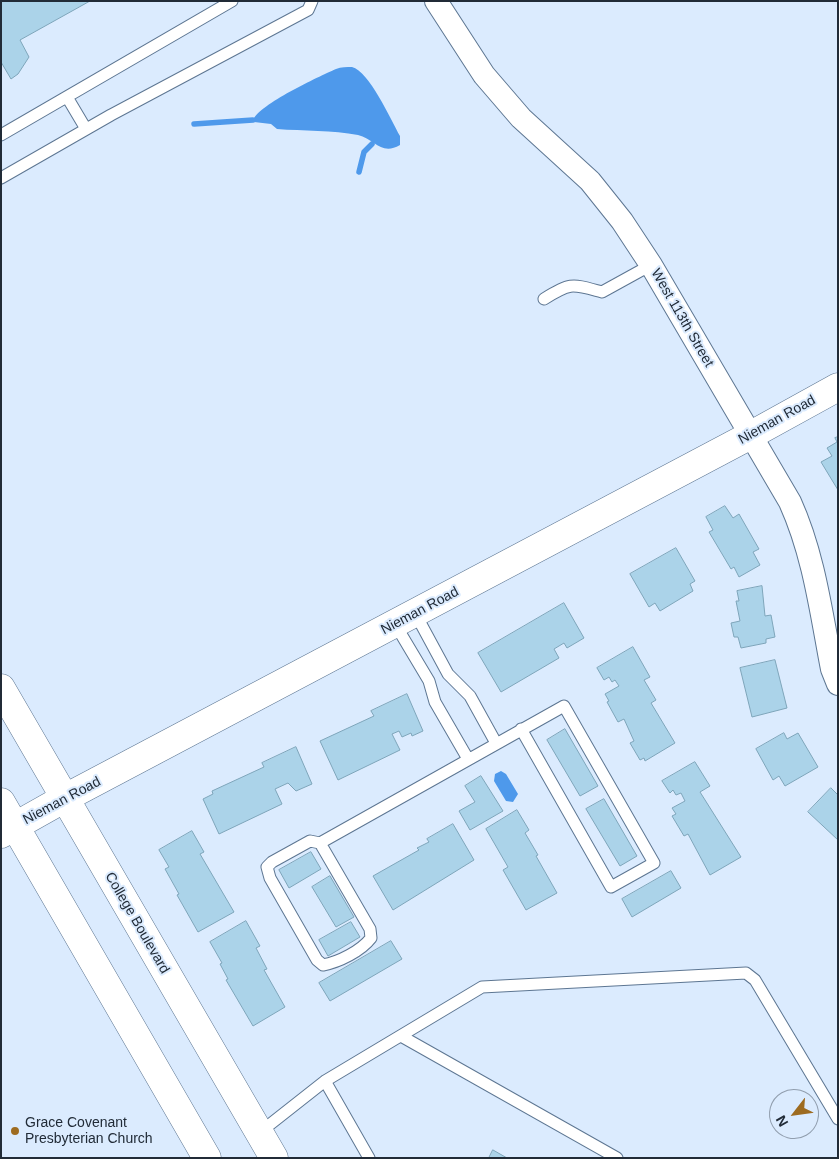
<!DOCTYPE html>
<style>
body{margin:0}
#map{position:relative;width:839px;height:1159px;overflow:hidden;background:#dbebfe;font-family:Arial,sans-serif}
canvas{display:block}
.frame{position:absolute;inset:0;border:2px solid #212b37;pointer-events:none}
.north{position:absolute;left:769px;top:1089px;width:50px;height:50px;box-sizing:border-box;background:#dbebfe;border:1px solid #919eae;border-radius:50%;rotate:240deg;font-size:14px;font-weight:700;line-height:20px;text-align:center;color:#212b37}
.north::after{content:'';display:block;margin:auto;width:18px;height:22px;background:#9d6b20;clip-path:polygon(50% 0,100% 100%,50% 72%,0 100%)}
</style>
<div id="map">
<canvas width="839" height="1159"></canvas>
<div class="frame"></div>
<div class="north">N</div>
</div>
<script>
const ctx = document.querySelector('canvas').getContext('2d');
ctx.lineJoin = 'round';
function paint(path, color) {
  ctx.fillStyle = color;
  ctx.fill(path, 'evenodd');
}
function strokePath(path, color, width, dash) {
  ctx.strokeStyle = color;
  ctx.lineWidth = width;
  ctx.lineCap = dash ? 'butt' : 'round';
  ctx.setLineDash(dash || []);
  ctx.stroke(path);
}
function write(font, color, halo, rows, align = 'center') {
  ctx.font = font + ' Arial,sans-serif';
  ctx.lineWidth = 4;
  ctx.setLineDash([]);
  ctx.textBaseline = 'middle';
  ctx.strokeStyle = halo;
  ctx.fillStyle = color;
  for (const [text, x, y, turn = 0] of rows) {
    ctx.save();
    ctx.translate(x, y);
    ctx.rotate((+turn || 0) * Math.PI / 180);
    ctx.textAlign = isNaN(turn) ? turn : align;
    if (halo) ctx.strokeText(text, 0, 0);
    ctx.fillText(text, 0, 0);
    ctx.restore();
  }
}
paint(new Path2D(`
 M352,67c17,4 39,53 48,69v9c-19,11 -25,-6 -42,-10 -25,-5 -55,-4 -81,-6l-6,-5 -17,-2 -1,-2c7,-16 65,-43 83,-51 5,-2 11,-2 16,-2z
 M501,771l5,3 12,20 -5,8 -7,-1 -12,-20 1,-7z`), '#4e99eb');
strokePath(new Path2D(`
 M194,124l59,-4
 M359,172l5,-20 8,-8`), '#4e99eb', 5.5);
const building = new Path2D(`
 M1,1h89l-70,39 9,17 -11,17 -7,5 -10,-17z
 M838,437v53l-17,-28 11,-6 -5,-8 10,-6 -2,-4z
 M725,506l8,12 6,-4 20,35 -6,3 7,13 -21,12 -5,-10 -3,2 -22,-37 4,-2 -7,-13z
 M676,548l19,33 -5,3 3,7 -33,20 -5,-8 -6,4 -19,-33z
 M762,586l3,30 6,-1 4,22 -9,2v4l-25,5 -3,-11h-4l-3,-14 9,-2 -4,-20h3l-2,-10z
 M564,603l20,35 -17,10 -3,-5 -10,6 5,9 -58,34 -23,-39z
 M633,647l17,30 -6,3 12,20 -5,3 24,40 -30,18 -1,-3 -4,2 -10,-17 4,-2 -10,-22 -6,3 -11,-20 2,-1 -4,-7 14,-8 -4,-6 -3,2 -3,-5 -5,3 -7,-12z
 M775,660l12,48 -35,9 -12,-49z
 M407,694l16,37 -11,5 -1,-3 -9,4 -3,-6 -7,3 8,16 -62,30 -18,-39 54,-25 -3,-5z
 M565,729l33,57 -18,10 -33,-56z
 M784,733l3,6 11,-6 20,34 -33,19 -6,-10 -6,4 -17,-31z
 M296,747l16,37 -16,7 -8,-8 -13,6 7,15 -63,30 -16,-35 10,-5 -1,-3 52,-24 -2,-4z
 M695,762l15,24 -10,6 41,65 -31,18 -22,-41 -4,2 -12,-20 4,-2 -4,-6 13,-7 -4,-8 -5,2 -3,-5 -3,3 -8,-12z
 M481,776l22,35 -33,19 -11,-19 16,-9 -10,-16z
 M831,788l7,7v45l-30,-28z
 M604,799l33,57 -17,10 -34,-57z
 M517,810l12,20 -4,3 13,22 -2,1 21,37 -31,17 -23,-40 5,-3 -22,-38z
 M453,824l21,36 -81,50 -20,-34 46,-26 -2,-2 12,-6 -2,-3z
 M192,831l12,21 -4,2 34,58 -36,20 -21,-37 2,-1 -14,-25 4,-2 -10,-17z
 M311,852l10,17 -32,19 -10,-18z
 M671,871l10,17 -49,29 -10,-18z
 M330,876l24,41 -18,10 -24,-40z
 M246,921l14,25 -4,2 11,21 -3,1 21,37 -32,19 -27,-46 2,-1 -8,-15 2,-1 -12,-21z
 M351,922l9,15 -32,19 -9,-16z
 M391,941l11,18 -72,42 -11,-18z
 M493,1150l14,8h-18z`);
paint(building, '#abd3e9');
strokePath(building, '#7ea5ba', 1);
const service = new Path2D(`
 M67,97l19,32
 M1,135l231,-134
 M1,178l110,-63 197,-105 4,-9
 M544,299c27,-17 28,-15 58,-7l49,-27
 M415,613l33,61 22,22 26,47
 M395,624l34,57 6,21 33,57
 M320,843l50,86 1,9c-10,13 -32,24 -48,27l-6,-5 -47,-82 -3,-11 5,-5 38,-21 10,2 244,-137 90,157 -43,24 -90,-158
 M401,1036l216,122
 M325,1081l44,77
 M259,1133l66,-52 157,-94 264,-14 9,7 83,139`);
const minor = new Path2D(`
 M436,1l48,74 37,43 69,63 32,40 29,44 139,237c24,53 31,110 42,167l6,15`);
const tertiary = new Path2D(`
 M1,834l64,-36 686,-363 87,-48`);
const secondary = new Path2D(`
 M1,688l273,470
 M1,802l206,356`);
strokePath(service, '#5d7692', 13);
strokePath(minor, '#5d7692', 24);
strokePath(tertiary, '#5d7692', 29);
strokePath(secondary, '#5d7692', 29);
strokePath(service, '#fff', 11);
strokePath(minor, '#fff', 22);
strokePath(tertiary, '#fff', 28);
strokePath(secondary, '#fff', 28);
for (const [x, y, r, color] of [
 [15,1131,5,"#9d6b20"]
]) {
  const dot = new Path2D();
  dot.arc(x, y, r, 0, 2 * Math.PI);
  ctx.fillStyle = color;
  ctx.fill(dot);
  strokePath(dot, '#dbebfe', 2);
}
write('14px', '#212b37', '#dbebfe', [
 ["West 113th Street",682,318,60],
 ["Nieman Road",777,420,-29],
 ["Nieman Road",420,611,-28],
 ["Nieman Road",62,801,-28],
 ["College Boulevard",137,923,60]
]);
write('14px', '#212b37', '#dbebfe', [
 ["Grace Covenant",25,1123],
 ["Presbyterian Church",25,1139]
], 'left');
</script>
